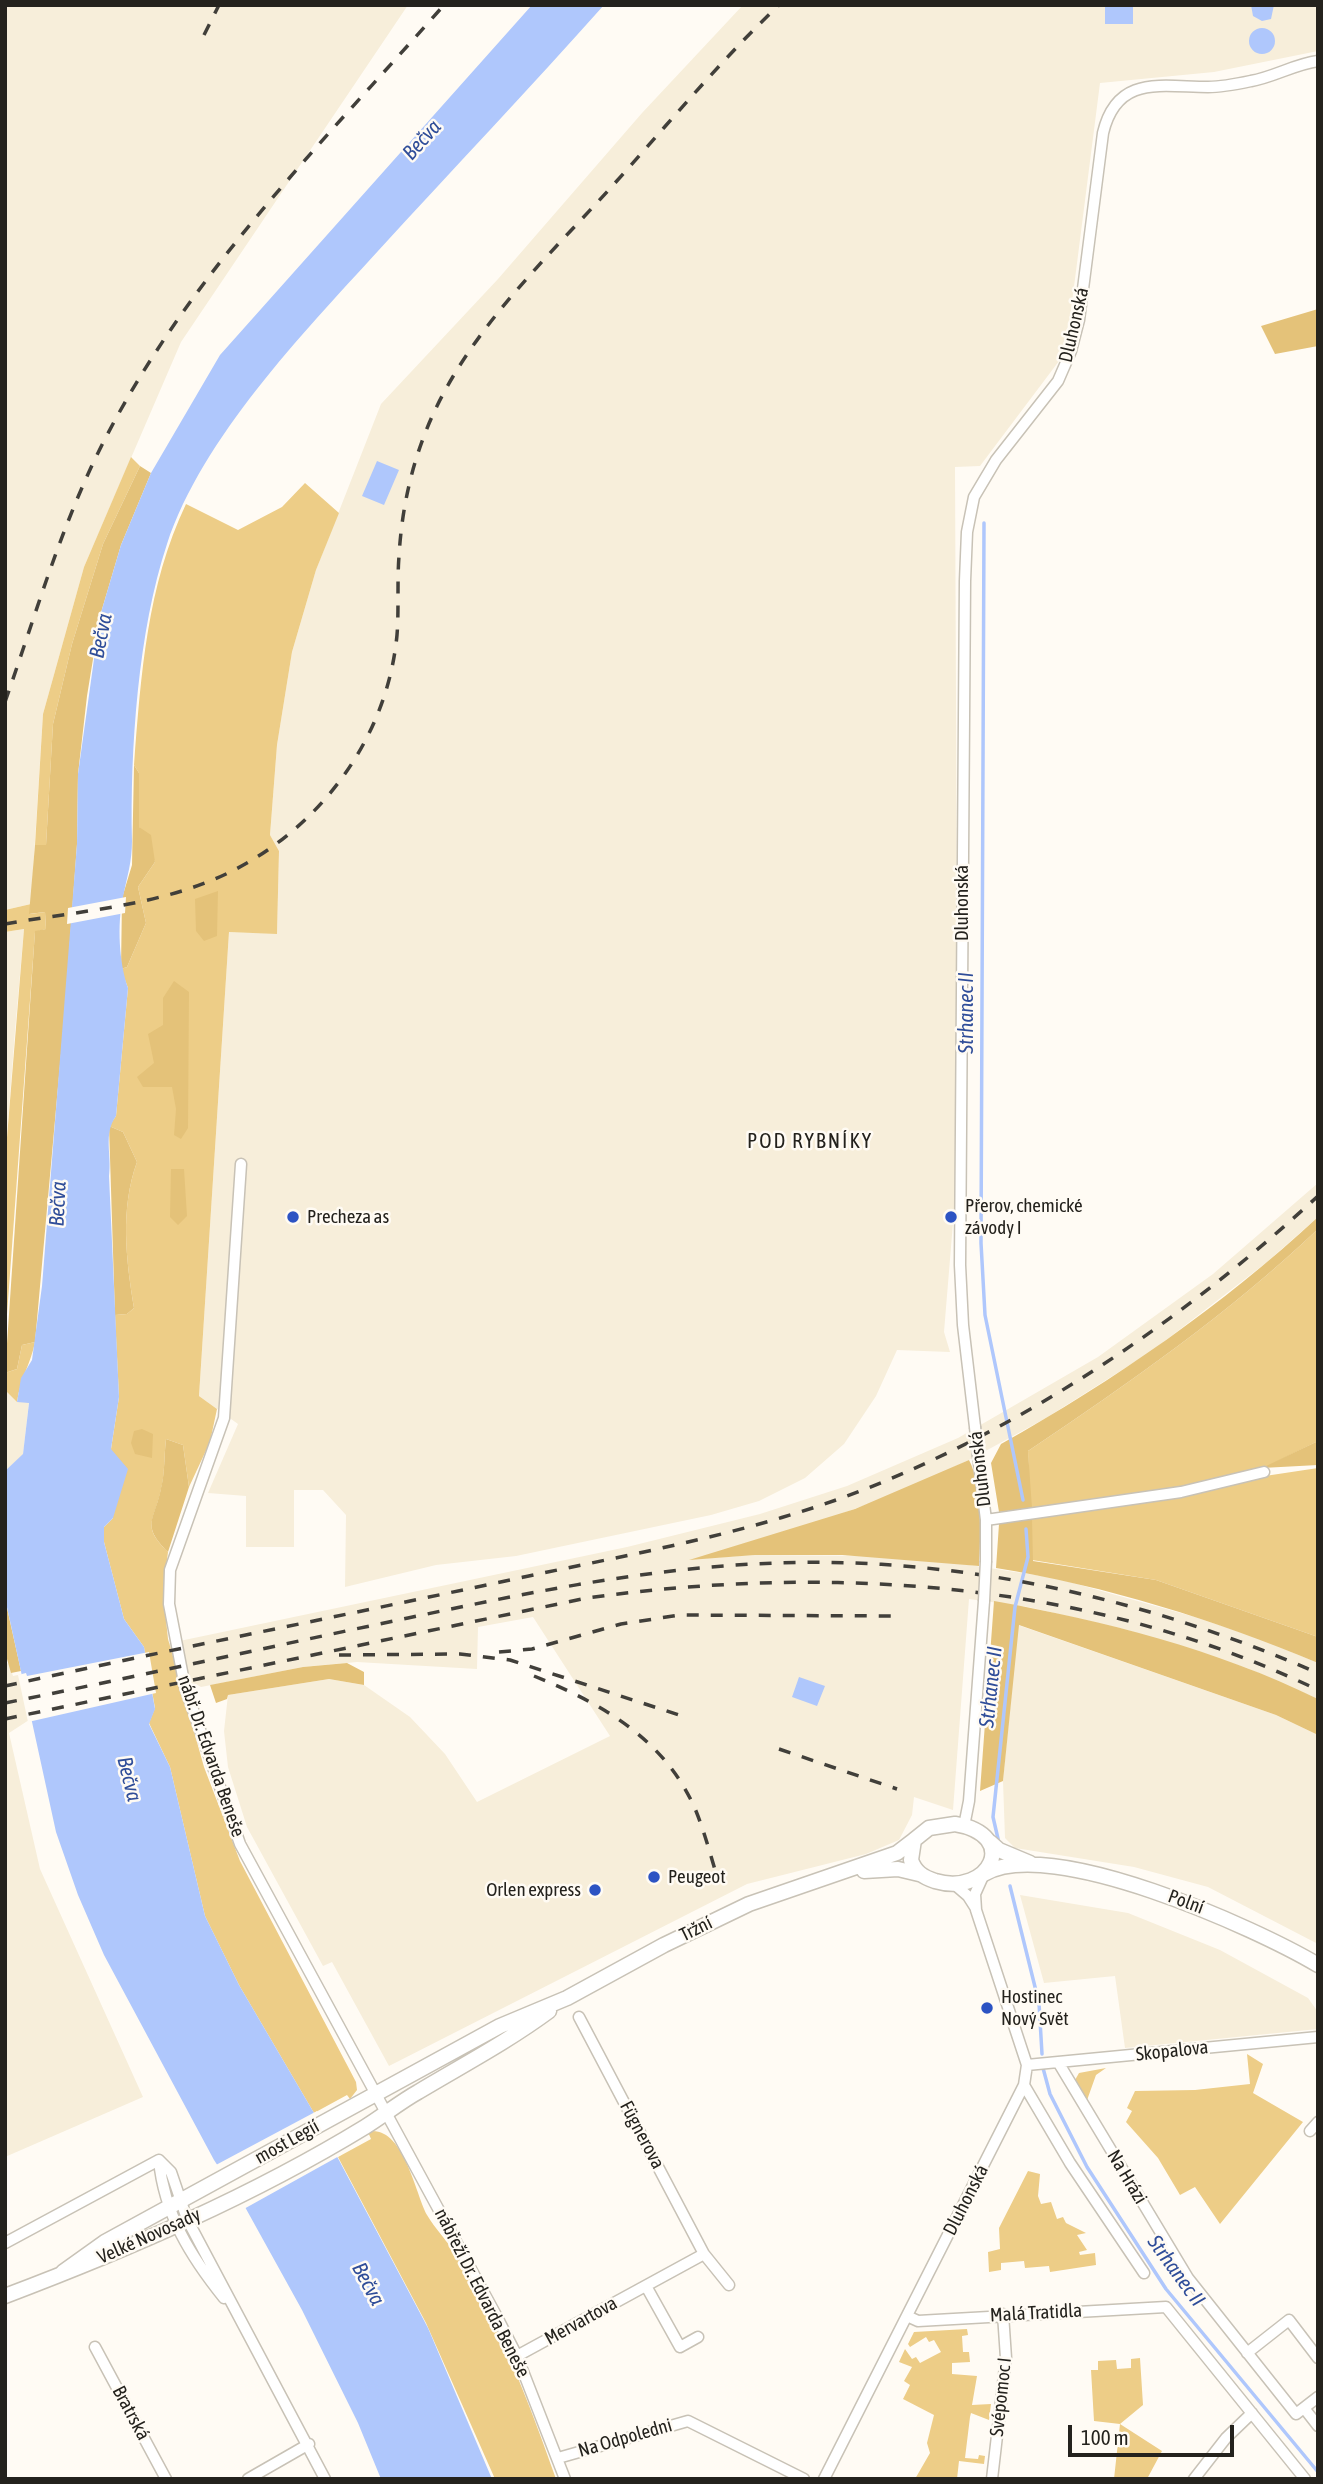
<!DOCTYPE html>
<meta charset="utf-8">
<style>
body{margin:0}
#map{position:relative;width:1323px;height:2484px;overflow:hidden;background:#fffbf4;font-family:"Asap Condensed",sans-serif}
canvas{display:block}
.frame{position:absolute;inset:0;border:7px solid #24221d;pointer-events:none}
.scale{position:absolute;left:1068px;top:2425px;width:166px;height:32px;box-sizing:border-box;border:4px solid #24221d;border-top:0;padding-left:9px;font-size:21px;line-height:24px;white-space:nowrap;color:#24221d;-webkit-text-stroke:5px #fffbf4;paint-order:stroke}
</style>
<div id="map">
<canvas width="1323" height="2484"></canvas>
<div class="frame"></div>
<div class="scale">100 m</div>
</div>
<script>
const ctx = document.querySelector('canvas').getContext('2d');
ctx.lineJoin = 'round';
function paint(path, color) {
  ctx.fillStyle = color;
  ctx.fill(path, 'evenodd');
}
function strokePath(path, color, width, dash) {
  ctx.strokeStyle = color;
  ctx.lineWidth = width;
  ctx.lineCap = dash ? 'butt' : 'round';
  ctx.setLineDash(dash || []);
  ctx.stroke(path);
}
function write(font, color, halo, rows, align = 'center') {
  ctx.font = font + ' "Asap Condensed",sans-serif';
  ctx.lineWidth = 5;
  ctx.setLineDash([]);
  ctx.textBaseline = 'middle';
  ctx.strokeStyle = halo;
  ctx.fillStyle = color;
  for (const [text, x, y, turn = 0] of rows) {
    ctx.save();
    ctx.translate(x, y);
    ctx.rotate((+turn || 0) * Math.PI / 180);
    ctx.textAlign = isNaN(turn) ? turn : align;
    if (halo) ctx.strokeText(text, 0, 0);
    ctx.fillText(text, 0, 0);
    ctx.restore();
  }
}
paint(new Path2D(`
 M5,5h403l-227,337 -97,225 -41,147 -12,190 -26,6z
 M743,5h575v46l-104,21 -114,11 -30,235 -11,43 -79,105 -25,1 3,695 -14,170 6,20 -53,-2 -21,46 -32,48 -39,34 -46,23 -48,14 -195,41 -80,9 -91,22 1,-72 -23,-25h-29v57h-48v-51l-38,-3 30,-69 -39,-28 30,-464 48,1 2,-82 -9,-16 7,-90 15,-93 24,-82 65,-166 117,-125 144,-166z
 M24,929l-9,102 -10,131v-230z
 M1318,1183v34l-51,45 -115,89 -106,67 -77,42 -74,34 -81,30 -120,35 61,-4 122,1 86,8 92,14 140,39 63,21 60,25v36l-71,-31 -123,-39 -96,-22 -59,-8 -16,211 -39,-13 -2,18 -13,25 -33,14 -119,30 -358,182 -57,-104 -9,4 -76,-139 -19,-60 -4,-36 4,-36 101,-16 35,6 46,32 35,37 32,48 133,-66 -77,-119 -55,10 -1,42 -120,-7 -54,5 -102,20 -5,-3 -167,36 -20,13 31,136 103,228 -138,60v-493l4,-1 4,13 614,-129 133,-33 87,-28 111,-48 140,-81 115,-83z
 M5,1390l12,12h12l-6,53 -18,16z
 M1018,1625l258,90 42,20v209l-110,-57 -74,-20 -119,-19 -10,-10 -2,-57z
 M1020,1895l108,18 92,37 88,48 10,14v17l-193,19 -10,-72 -71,7z`), '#f7eeda');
paint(new Path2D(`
 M131,457l9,9 -37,78 -31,100 -19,80 -7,121h-11l8,-131 41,-147z
 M305,483l34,30 -23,57 -24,82 -15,93 -7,90 9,16 -2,83 -48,-2 -30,464 18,13 -7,33 -21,45 -6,-42 -17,-6c-2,16 -1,34 -5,50 -6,31 -21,36 7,63l-5,39 5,48 36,128 36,94 116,221 1,8 -7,9 -3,-4 -33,18 -75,-128 -34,-69 -35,-149 -21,-44 6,-15 -11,-61 -20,-28 -20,-77v-15l9,-9 -2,-69 8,-52 -4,-82 12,-1 7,-6c-8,-49 -14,-99 3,-146l-14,-30 -14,-6 7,-10 12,-128 -7,-19 6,-2 19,-44 -8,-36 17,-25 -16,-35v-54l-5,-8c7,-91 13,-179 52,-261l52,26 44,-23z
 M31,904l-1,10 15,-2 1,17 -11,3 -30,410v-180l19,-233 -19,3v-22z
 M1318,1229v212l-56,28 3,7 53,-8v169l-162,-57 -124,-20 -4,-109c101,-68 202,-138 290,-222z
 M35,1342c-4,21 -15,37 -18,60l-12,-12v-17l12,-4 5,-24z
 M1247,2054l16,10 -10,29 50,29 -83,102 -25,-37 -15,8 -22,-37 -32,-36 6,-11 -5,-3 8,-17 60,-1 55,-6z
 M1106,2068l-10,7 -10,28 -11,-23 4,-7z
 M371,2131c33,-2 44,61 56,84 8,14 20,25 28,39 44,69 74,148 101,225h-61l-69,-156 -88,-166 33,-18 -3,-7z
 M1028,2171l12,3 -2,22 3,8 10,-2 6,17 6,-2 3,6 20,10 -9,2 10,15 -8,2 1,3 15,-2 1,12 -46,7 -1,-6 -24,2 -1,-7 -23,2v7l-12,2 -1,-20 12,-3 -1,-21z
 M967,2329l1,6 -6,1 1,16h6l1,10 -18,1v11l25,2 -5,29 19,-1 -2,16 -18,-7 -1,4 -5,41 13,1 1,-4 6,1 -1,8 -25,-3 -2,18h-42l15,-26 -3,-10 7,-28 -31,-16 7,-14 -6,-4 8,-14 -13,-5 6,-13 7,10 4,-2 4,6 21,-11 -7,-12 -5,2 -3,-5 -16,10 -2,-3 6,-12z
 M1140,2358l3,47 -23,19 42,27 -15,28h-33l6,-55 -26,-3 -3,-51h7v-9l18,-1 1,9 14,-1v-9z`), '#edcd87');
paint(new Path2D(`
 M1318,309v37l-43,8 -14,-28z
 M140,466l11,7 -30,72 -21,71 -13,80 -9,78 -1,70 -12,165 -30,333 -13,3 -5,24 -12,4 30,-442 11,-2 -1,-17 -16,2 6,-69h11l7,-121 19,-80 31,-100z
 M134,765l5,8v54l12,8 4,27 -17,25 8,36 -19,44 -6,2 1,-71 10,-33z
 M218,891l-1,45 -13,5 -8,-10 -1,-32z
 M174,981l15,11 -1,136 -7,11 -7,-4 2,-26 -4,-22h-29l-6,-10 17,-14 -6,-29 15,-9v-27z
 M109,1126l14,6 14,30c-17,47 -11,97 -3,146l-7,6 -12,1z
 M171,1169h13l3,47 -9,9 -8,-8z
 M1318,1217v12c-88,84 -189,154 -290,222l4,57 -33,4 -8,-49 10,-19c114,-64 221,-138 317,-227z
 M142,1429l11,5 -1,24 -17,-4 -4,-11 3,-12z
 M166,1439l17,6 6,42 -21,65c-28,-28 -13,-32 -7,-64 4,-16 3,-33 5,-49z
 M1318,1441v24l-56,3z
 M969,1460c13,24 12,78 10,106l-137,-11h-87l-66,5 166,-51z
 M1032,1518l1,43 123,19 162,57v26c-103,-43 -211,-77 -322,-95l3,-44z
 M5,1599l16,72 -10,2 -6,-21z
 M994,1601c111,20 222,48 324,98v36l-42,-20 -257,-90 -16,156 -23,10z
 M347,1663l17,9v13l-35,-6 -101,16 -1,4 -11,4 -6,-18 93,-18z`), '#e4c279');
paint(new Path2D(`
 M532,5h72c-74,83 -151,164 -226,246 -75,82 -176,187 -211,293 -29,87 -37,206 -35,297 0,21 -5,36 -9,56 -6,28 -4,65 5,91l-12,128c-13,18 -4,39 -7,60l10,221 -8,52 17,20 -15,49 -9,9v15l20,77 20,28 11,62 -6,15 21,43 35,149 34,69 75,128 114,215 64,151h-111l-23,-56 -56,-113 -57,-103 -31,-47 -110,-205 -26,-60 -22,-63 -51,-234v-127l18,-17 6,-51 -12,-1 4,-24 11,-18 10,-74 35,-442 1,-70 22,-158 21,-71 30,-72 69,-118z
 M1105,5h28v19h-28z
 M1251,5h23l-3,14 -9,2 -9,-5z
 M1249 41a13 13 0 1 1 26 0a13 13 0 1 1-26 0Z
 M377,461l22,9 -15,35 -22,-9z
 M799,1677l26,9 -8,20 -25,-9z`), '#afc7fc');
paint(new Path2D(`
 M126,897l-1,16 -58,11 1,-16z
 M149,1652l7,41 -128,29 -10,-47 8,-2 1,3z
 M317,2111l24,44 -99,55 -28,-44z`), '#fffbf4');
strokePath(new Path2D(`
 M984,523l-3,720 4,72 38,185
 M999,1843l-6,-26 22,-210 13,-50 -2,-28
 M1010,1886l29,117 3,51
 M1043,2068l7,26 37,73 79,122 152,183`), '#afc7fc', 3.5);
const minor = new Path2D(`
 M241,1164l-17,254 -54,152 -1,34 16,83 55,157 257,473 20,39 48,123
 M975,1427l-12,-102 -3,-60 5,-684 2,-49 7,-35 22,-37 62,-79 13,-30 8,-31 24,-187c14,-59 59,-46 105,-46 14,0 29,-3 43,-6 23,-4 44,-17 67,-20
 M978,1456l8,64v41
 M986,1520l195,-28 83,-20
 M964,1826l5,-25 15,-200
 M954,1884l14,12 7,11
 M579,2017l125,237 25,31
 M1058,2062l130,216 108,136 22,-17
 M1027,2065l291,-28
 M1024,2085l46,78 74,110
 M1310,2131l8,-9
 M159,2160l12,12 16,47 138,260
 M159,2160c5,54 32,97 65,138
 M5,2243l154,-83
 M646,2286l34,61 18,-10
 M907,2316l11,5 248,-14 139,172
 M95,2347l71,132
 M1247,2353l42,-33 29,38
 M517,2356l187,-102
 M1304,2408l14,18
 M558,2458l130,-37 116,58
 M248,2479l61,-35
 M824,2479l200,-394 3,-20 -51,-155 -1,-16 9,-20
 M992,2479l14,-121 -3,-44
 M1194,2479l32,-41 26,-25`);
const major = new Path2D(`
 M955,1824c66,11 35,73 -20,57 -12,-4 -20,-9 -24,-21l3,-20 15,-12z
 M990,1842l9,8 31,13
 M864,1871l34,-2 21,5
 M984,1874c66,-39 272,54 334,91
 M63,2272l42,-30 395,-216 67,-28 97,-53 85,-41 148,-51 17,-13
 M5,2296c124,-47 247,-100 360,-169 18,-11 35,-25 53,-35 45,-27 89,-50 131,-81`);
strokePath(minor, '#c8c2b6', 13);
strokePath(major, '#c8c2b6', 17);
strokePath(minor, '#fff', 10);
strokePath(major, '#fff', 14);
strokePath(new Path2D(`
 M204,35l15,-30
 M5,702c31,-88 57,-180 100,-263 85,-165 217,-296 339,-434
 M5,924c61,-11 127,-16 186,-36 110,-36 195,-136 206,-253 2,-26 0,-53 2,-79 3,-52 15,-103 38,-150 42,-86 115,-153 178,-223 54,-60 106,-123 164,-178
 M499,1652l33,-3 89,-25 59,-9 217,1
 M339,1655l121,-1 50,6 169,55
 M534,1676c69,28 132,64 162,135 8,20 14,42 20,62
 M5,1686c173,-38 346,-72 519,-109 123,-26 249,-48 366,-98 158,-67 302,-167 428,-283
 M5,1703c135,-27 268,-57 403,-85 114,-24 229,-48 346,-54 193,-11 387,32 564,109
 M5,1719l582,-121c245,-34 505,-17 731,92
 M779,1749l118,40`), '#413f3a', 3.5, [12, 12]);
const minorBridge = new Path2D(`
 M975,1427l3,29
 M984,1601l2,-40`);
strokePath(minorBridge, '#c8c2b6', 13, []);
strokePath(minorBridge, '#fff', 10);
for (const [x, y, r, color] of [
 [293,1217,7,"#2c53c3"],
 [951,1217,7,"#2c53c3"],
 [654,1877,7,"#2c53c3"],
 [595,1890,7,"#2c53c3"],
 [987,2008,7,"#2c53c3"]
]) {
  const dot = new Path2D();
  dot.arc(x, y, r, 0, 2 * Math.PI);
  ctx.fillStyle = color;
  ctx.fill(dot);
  strokePath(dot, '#fffbf4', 2.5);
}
write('19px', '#24221d', '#fffbf4', [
 ["Dluhonská",1074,325,-77],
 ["Dluhonská",962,903,-90],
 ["Dluhonská",980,1469,-97],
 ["nábř. Dr. Edvarda Beneše",211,1756,71],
 ["Polní",1186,1902,20],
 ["Tržní",696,1929,-26],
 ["Skopalova",1172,2051,-6],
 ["Fügnerova",642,2135,62],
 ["most Legií",287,2142,-29],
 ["Na Hrázi",1127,2177,59],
 ["Dluhonská",966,2200,-63],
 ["Velké Novosady",149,2236,-24],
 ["nábřeží Dr. Edvarda Beneše",482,2293,63],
 ["Malá Tratidla",1036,2313,-3],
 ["Mervartova",581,2321,-29],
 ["Svépomoc I",1001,2397,-84],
 ["Bratrská",131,2413,62],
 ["Na Odpoledni",625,2438,-16]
]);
write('19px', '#24221d', '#fffbf4', [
 ["Přerov, chemické",965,1206],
 ["závody I",965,1228],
 ["Precheza as",307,1217],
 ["Peugeot",668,1877],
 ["Orlen express",581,1890,"right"],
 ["Hostinec",1001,1997],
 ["Nový Svět",1001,2019]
], 'left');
write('italic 21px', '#2f4d99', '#fffbf4', [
 ["Bečva",422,140,-48],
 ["Bečva",101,636,-79],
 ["Strhanec II",966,1013,-90],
 ["Bečva",58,1204,-87],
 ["Strhanec II",991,1687,-84],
 ["Bečva",129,1779,76],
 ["Strhanec II",1176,2271,54],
 ["Bečva",368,2284,62]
]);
ctx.letterSpacing = '2px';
write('21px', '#24221d', '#fffbf4', [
 ["POD RYBNÍKY",810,1141]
]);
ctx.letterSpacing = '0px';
</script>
